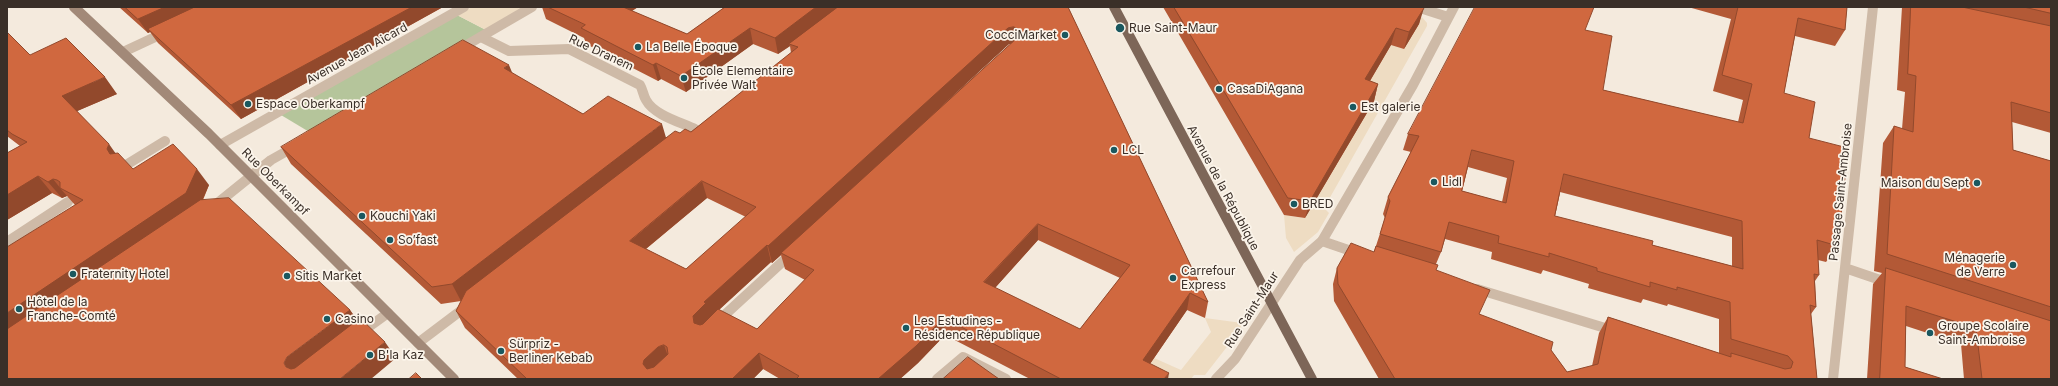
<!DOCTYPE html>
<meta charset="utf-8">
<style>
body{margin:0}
#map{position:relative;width:2058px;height:386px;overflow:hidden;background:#f4eadd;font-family:Inter,sans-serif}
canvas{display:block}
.frame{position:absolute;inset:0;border:8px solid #3a2f28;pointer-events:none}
</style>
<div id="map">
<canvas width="2058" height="386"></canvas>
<div class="frame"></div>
</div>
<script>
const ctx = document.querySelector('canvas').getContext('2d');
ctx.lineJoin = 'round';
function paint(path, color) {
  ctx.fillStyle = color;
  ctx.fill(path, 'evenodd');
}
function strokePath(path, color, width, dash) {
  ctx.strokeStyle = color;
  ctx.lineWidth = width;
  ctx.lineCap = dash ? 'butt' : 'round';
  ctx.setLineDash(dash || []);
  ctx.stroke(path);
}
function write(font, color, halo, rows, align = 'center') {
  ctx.font = font + ' Inter,sans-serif';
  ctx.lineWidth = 3.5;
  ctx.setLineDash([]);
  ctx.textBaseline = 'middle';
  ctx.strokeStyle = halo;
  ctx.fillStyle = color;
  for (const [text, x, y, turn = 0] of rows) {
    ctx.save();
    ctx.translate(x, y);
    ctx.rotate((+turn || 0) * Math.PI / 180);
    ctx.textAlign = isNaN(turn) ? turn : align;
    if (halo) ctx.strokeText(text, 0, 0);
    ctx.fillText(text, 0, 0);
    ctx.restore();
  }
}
paint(new Path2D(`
 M457,15l29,15 -175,103 -30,-18z`), '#b5c59b');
paint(new Path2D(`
 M472,7h54l-40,23 -29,-15z
 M1422,17l5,6v3l-103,182 5,5 -11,19 -24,20 -8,-14 -2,-23 21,3 56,-122 30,-51z
 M1205,318l37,5 -2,7 -35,45h-11l-3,4h-45l-5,-2 13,-19 27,12 30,-38z`), '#eedcc2');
strokePath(new Path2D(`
 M481,37l28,14 60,-2 71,36c3,5 3,10 6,15 8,15 34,22 49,29
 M126,165l39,-24
 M1322,241l38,13
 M7,242l61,-40
 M1477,289l138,42
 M717,322l75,-69
 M937,379l26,-22 43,22`), '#cebaa7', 10);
strokePath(new Path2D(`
 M1417,7l31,10
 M458,50l74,-43
 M123,52l43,-20
 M220,145l244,-138
 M214,206l57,-46 23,-13
 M1845,268l44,15
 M359,334l29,-21
 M418,343l49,-37
 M1216,379l19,-20 65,-99 22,-19 91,-156 41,-78
 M1833,379l40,-372`), '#cebaa7', 10);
strokePath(new Path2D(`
 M74,7l135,127 245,245`), '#a28978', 10);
strokePath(new Path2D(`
 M1114,7l198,372`), '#7d6658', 10);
paint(new Path2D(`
 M119,7h324l-202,112 -83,-76 -8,-11 -2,1z
 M542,7h96l-6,4 55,23 38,-27h343l140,295 -3,16 -18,-8 -37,54 18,15h-138l-85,-44 -27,28 -18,16h-120l-17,-10 -10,10h-235l-53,-51 -9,-17 5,-10 -20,3 -150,-140 -10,-17 231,-74 71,41 83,24 14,-5 11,-1 100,-79 -1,-7 -12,8 -25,-10 -67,48 -25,-13 -3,2 -72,-37 -2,-6 -38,-19zM1009,44h2l-82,73zM707,198l39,19 -60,52 -40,-20zM1038,240l82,38 -40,51 -85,-41zM781,255l4,14 20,11 -48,49 -38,-19 52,-48 1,1z
 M1163,7h260l-4,17 -15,25 -13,-4 -21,36 8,3 -4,17 -69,117 -21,-3z
 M1688,7h159l-2,23 -10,16 -40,-10 -11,57 25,45 29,108 -12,16 -8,-2 1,15 -4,6 1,26 -5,7 6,65h-438l-45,-78 -1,-17 4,-16 37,-16 11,-34 -2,-4 5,-17 23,-45 -8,-2 5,-16 177,-104 18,60 135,32 5,-22 -30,-9 18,-72zM1468,167l39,11 -5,24 -40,-11zM1560,192l172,45v29l-80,-21 -97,-29zM1445,239l47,13 -1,7 50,15 2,-4 46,14 -1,4 53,15 2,-4 24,7 1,-2 51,15v34l-111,-36 -9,16 -7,33 -25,6 -16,-22 -72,-36 -43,-44v-6l5,-12z
 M1902,7h149v126l-39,-11 1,28 38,11v218h-87l-3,-35 -55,-18 -1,41 38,12h-76l6,-95 9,-11 -8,-2 9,-128 11,-17 8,3 3,-37 -8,-2z
 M7,32l23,23 87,39 -40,17 39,43 17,15 76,16 -6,15 147,110 7,10 39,38 -321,-153 -8,-9 -5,2 -10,-5 -45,27v-67l13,-7 -13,-10z`), '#b35936');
paint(new Path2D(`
 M165,7h38l-55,22 2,3 -2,1 -10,-14z
 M412,7h31l-202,112 -10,-14z
 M615,7h23l-19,12z
 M816,7h23l-50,37 1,2 -12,8 -3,-16z
 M1424,8l-5,16 -15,25 5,-17z
 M1014,27l1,16 -6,1 -227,210 -1,-1v2l-9,8 -4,-17 240,-218z
 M750,28l3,16 -67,48 -5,-16z
 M1396,28l-5,17 -30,51 4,-17z
 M656,63l5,16 -3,2 -5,-16z
 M509,65l7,17 -12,-14z
 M105,77l12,17 -42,18 -13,-16z
 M1378,84l-4,17 -69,117 5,-17z
 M662,124l5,17 -206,160 -9,-17z
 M109,144l12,17 -11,-7 -3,-5z
 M197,169l12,16 -11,25 -191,131v-28z
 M38,176l14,17 -45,27v-25z
 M53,179l8,10 -1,-1 7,8 -5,2 -14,-16z
 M702,181l5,17 -71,59 -6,-16z
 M1038,224v16l-53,59 -1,-17z
 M767,245l4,17 -61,56 -12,15 -4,-10 -1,-7 11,-14z
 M1190,293l-3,17 -46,67 2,-17z
 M350,310l11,16 -62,48 -13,-7 -2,-4 3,-6z
 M944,318l1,17 -27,28 -18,16h-22z
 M385,342l11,16 -25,21h-31z
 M664,345l6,17 -20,15 -7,-13 1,-4 14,-13z
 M759,353l4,16 -10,10h-21z
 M1169,373l-1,6h-4z`), '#92492c');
const building = new Path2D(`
 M125,7h40l-27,12z
 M195,7h217l-181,98 -83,-76z
 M548,7h75l64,27 38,-27h91l-41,31 -25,-10 -69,48 -25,-13 -3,2 -72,-37 4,-3z
 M838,7h230l140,295 -18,-9 -47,67 26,13 -5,6h-103l-117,-61 -28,28 -38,33h-82l3,-3 -40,-23 -27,26h-205l-71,-68 10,-20 209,-160 5,2 5,-4 6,3 107,-85 -9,-3zM1014,27l4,2 1,5 -2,4 -236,215 33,17 -57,59 -39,-20 -15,15 -3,1 -6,-2 -1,-7 13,-13 -2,-1 63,-57 1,1 240,-218zM702,181l54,26 -70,62 -56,-28zM1038,224l92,41 -50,64 -96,-47zM664,345l3,2 1,7 -14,13 -7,2 -4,-5 1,-4 14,-13z
 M1174,7h249l1,1 -15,24 -13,-4 -31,51 13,5 -68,117 -22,-3z
 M1475,7h119l-9,23 27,6 -9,54 140,33 9,-39 -30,-9 16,-68h109l-2,23 -47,-12 -14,75 31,9 -6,36 39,10 -10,98 -21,-6 2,35 -5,-1 2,33 -6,-2 7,74h-422l-57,-95 -1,-16 14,-25 23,9 2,-6 62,19 -2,5 54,20 -11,24 74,28 -2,8 16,22 31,-8 10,-47 123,40v-4l54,16 6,-1 2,-6 -5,-6 -57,-17 -1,-37 -53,-15v3l-27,-8v5l-53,-16v-3l-48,-15v4l-51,-14 1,-7 -50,-14 -8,30 -61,-18 10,-33 -2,-4 31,-61 -11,-2zM1472,150l42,11 -8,42 -44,-12zM1564,174l178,47 1,48 -91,-24 1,-4 -98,-25z
 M1911,7h51l89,19v87l-40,-11 2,48 38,11v146l-164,-53 7,-128 19,6 3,-56 -8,-2z
 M2024,7h27v6z
 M7,32l23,23 36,-17 39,39 -43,19 47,48 -2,5 3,5 8,-1 15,16 40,-25 24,25 -11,24 -179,120v-66l76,-47 -23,-12v-6l-3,-2 -4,-1 -5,3 -10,-6 -31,19v-42l20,-11 -15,-8 -5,-4z
 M463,40l46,25 -5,3 79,46 25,-18 54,28 -210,160 -20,3 -151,-140z
 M229,198l121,112 -63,47 -3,6 2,4 5,2 4,-1 65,-50 25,24 -45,37h-333v-50l193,-129z
 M1886,268l165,53v58h-69l-6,-51 -70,-22 -1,61 38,12h-63z
 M968,357l31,22h-56z
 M416,373l6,6h-13z`);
paint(building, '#d0683f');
strokePath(building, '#92492c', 1);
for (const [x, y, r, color] of [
 [1120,28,5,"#1a585f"],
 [1065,35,4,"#1a585f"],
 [638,47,4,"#1a585f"],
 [684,78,4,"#1a585f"],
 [1219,89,4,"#1a585f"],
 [248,104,4,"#1a585f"],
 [1353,107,4,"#1a585f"],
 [1114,150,4,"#1a585f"],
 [1434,182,4,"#1a585f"],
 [1977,183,4,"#1a585f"],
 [1294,204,4,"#1a585f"],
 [362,216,4,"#1a585f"],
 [390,240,4,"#1a585f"],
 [2013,265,4,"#1a585f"],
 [73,274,4,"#1a585f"],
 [287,276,4,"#1a585f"],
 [1173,278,4,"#1a585f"],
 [19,309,4,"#1a585f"],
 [327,319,4,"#1a585f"],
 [906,328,4,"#1a585f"],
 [1930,333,4,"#1a585f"],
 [501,351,4,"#1a585f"],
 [370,355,4,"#1a585f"]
]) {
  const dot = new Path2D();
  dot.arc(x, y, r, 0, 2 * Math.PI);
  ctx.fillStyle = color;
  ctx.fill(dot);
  strokePath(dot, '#fbf4ea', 1.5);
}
write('12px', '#3a2f28', '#fbf4ea', [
 ["Rue Saint-Maur",1129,28],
 ["CocciMarket",1057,35,"right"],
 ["La Belle Époque",646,47],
 ["École Elementaire",692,71],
 ["Privée Walt",692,85],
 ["CasaDiAgana",1227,89],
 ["Espace Oberkampf",256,104],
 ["Est galerie",1361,107],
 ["LCL",1122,150],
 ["Lidl",1442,182],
 ["Maison du Sept",1969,183,"right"],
 ["BRED",1302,204],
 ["Kouchi Yaki",370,216],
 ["So’fast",398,240],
 ["Ménagerie",2005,258,"right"],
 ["de Verre",2005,272,"right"],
 ["Carrefour",1181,271],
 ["Express",1181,285],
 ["Fraternity Hotel",81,274],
 ["Sitis Market",295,276],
 ["Hôtel de la",27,302],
 ["Franche-Comté",27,316],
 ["Casino",335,319],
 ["Les Estudines -",914,321],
 ["Résidence République",914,335],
 ["Groupe Scolaire",1938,326],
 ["Saint-Ambroise",1938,340],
 ["Sürpriz -",509,344],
 ["Berliner Kebab",509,358],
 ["B'la Kaz",378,355]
], 'left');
write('12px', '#3a2f28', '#fbf4ea', [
 ["Rue Dranem",601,53,25],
 ["Avenue Jean Aicard",357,54,-29],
 ["Rue Oberkampf",275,182,45],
 ["Avenue de la République",1223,188,62],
 ["Passage Saint-Ambroise",1841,192,-84],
 ["Rue Saint-Maur",1252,310,-57]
]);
</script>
